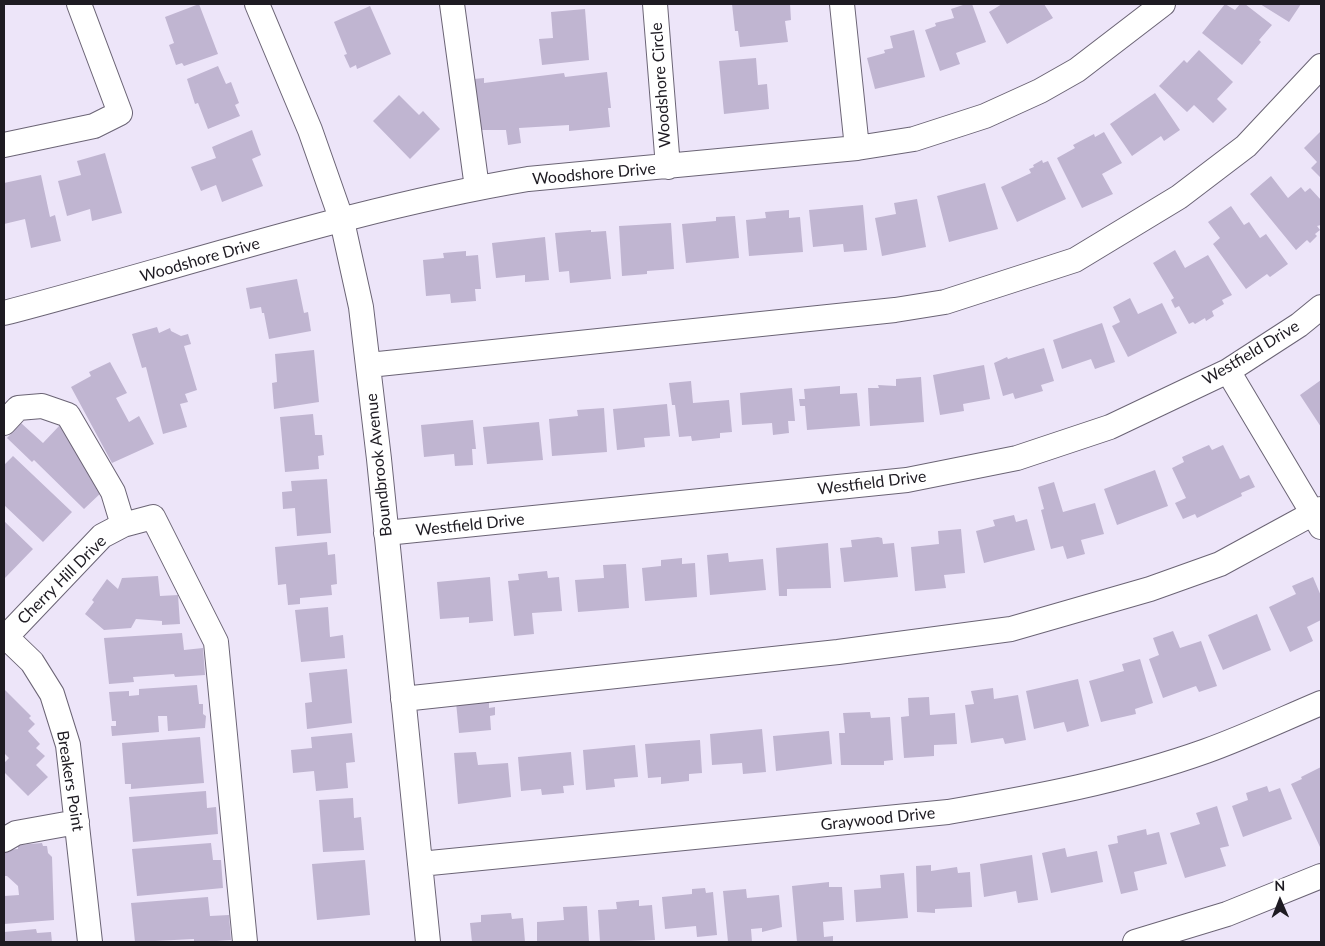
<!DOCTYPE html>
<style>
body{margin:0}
#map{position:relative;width:1325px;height:946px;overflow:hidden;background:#ede5f9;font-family:Lato,sans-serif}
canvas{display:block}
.frame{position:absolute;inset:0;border:5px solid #1e1b22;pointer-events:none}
.north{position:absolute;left:1255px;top:876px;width:50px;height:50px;-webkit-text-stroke:4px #fff;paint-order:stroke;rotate:359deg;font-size:14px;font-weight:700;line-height:20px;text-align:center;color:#1e1b22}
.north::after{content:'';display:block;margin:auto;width:18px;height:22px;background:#1e1b22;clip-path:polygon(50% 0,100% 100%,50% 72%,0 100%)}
</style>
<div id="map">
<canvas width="1325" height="946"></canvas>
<div class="frame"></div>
<div class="north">N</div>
</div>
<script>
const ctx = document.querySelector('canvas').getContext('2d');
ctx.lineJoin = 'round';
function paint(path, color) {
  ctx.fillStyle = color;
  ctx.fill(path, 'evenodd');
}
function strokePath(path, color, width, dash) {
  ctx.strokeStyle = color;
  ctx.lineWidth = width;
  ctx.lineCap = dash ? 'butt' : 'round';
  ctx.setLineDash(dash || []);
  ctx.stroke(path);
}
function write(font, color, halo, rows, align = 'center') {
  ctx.font = font + ' Lato,sans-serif';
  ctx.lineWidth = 4.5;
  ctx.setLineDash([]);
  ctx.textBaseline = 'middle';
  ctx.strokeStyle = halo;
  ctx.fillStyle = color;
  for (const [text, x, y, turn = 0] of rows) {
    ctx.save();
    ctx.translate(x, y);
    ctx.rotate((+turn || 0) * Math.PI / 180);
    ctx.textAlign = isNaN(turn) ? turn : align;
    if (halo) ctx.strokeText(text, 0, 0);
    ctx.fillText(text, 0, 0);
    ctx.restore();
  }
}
paint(new Path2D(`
 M199,4l19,50 -34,12 -2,-3 -6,2 -7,-20 5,-2 -9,-26z
 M732,4h58l1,16 -6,1 3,21 -48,5 -2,-16h-3z
 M966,4h6l14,38 -30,11 4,11 -20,7 -15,-41 11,-4 -1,-3 19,-5 -3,-9z
 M1002,4h42l9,14 -46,26 -18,-32z
 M1225,4l10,6 5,-6h5l27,21 -13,15 2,2 -19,23 -40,-32z
 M1260,4h41l-12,18z
 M370,6l21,48 -34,15 -1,-4 -6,3 -6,-13 3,-1 -13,-32z
 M585,9l4,51 -47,5 -3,-26 14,-1 -2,-26z
 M914,30l11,47 -50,12 -8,-31 18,-5 -1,-3 9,-2 -3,-12z
 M1199,50l34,32 -16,17 10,10 -14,14 -19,-18 -7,7 -28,-26 25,-26 3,3z
 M756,58l2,27 9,-1 2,25 -45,5 -5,-53z
 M218,66l8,18 5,-2 8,21 -4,2 5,11 -32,13 -10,-26 -3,1 -8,-25z
 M607,72l4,36h-3l2,19 -41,4v-6l-50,3 2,15 -13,2 -2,-15h-26l-6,-51 10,-1v5l80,-10 1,4z
 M1155,93l25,37 -16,11 -3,-5 -29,20 -22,-32z
 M399,95l20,20 4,-4 17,18 -30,30 -37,-38z
 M252,130l9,25 -9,4 11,27 -41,16 -6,-17 -15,6 -10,-24 25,-9 -4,-11z
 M1321,131v47l-10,-10 6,-6 -13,-14z
 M1104,132l18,31 -20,11 11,20 -31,14 -25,-50 18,-10 -2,-3 21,-11 1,3z
 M105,153l17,60 -30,8 -2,-12 -23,7 -9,-35 23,-6 -4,-14z
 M1042,160l1,3 5,-2 18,38 -49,23 -16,-35 30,-14 -2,-4 5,-2 -1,-2z
 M41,175l9,42 5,-2 6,26 -30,7 -6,-29 -21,5v-41z
 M1271,176l17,22 13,-11 4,5 5,-4 11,12v25l-4,1 3,4 -5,4 2,2 -7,7 -3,-3 -11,10 -46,-56z
 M985,183l13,46 -49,13 -12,-46z
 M917,199l9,48 -44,9 -7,-38 21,-4 -2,-11z
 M863,205l4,45 -23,2 -1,-8 -30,3 -4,-37z
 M1231,206l13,19 5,-3 11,16 6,-4 22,30 -18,13 -3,-3 -21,15 -33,-45 7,-6 -12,-16z
 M789,210v8l11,-1 3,35 -54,4 -3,-36 20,-2 -1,-6z
 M735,216l4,42 -53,5 -4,-39 34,-3v-4z
 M671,223l3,46 -27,2v3l-25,2 -3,-50z
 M591,230v2l15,-1 5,48 -41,4 -1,-12 -10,1 -4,-39z
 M545,237l4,43 -24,2v-7l-29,3 -4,-35z
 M1175,250l10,18 23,-13 24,40 -10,5 2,4 -12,7 2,5 -8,5 -1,-3 -10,6 -2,-2 -4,2 -10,-18 -4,2 -4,-8 3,-2 -21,-35z
 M466,251v5l12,-1 3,34h-6l1,12 -25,2 -1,-9 -24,2 -3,-36 21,-2 -1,-5z
 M297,279l7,34 4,-1 3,19 -42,8 -5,-26h-2l-1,-6 -11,2 -4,-21z
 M1130,298l8,16 24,-11 15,30 -49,24 -16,-31 8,-4 -7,-15z
 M1102,323l13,39 -20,7 -4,-10 -29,10 -9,-29z
 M157,327l2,6 11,-5 1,3 10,5 7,-2 3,10 -7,2 13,44 -12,4 3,8 -8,2 7,23 -24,7 -17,-67 -4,1 -10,-34z
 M1044,348l10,33 -13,4 2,6 -28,8 -2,-6 -10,3 -9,-33 13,-6 1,2z
 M314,350l5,52 -45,7 -2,-26 5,-1 -2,-28z
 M110,362l17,31 -11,5 13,24 10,-6 15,28 -42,19 -41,-76 20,-11 -2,-4z
 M984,365l6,34 -27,5 1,7 -24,4 -7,-40z
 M921,377l3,45 -54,4 -2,-38h11l-1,-3 18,1v-7z
 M1321,380v47l-21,-32z
 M691,381l2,22 36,-3 3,32 -12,1v5l-28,3 -1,-5 -12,1 -4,-32h-3l-3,-22z
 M840,386v8l17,-1 3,33 -53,4 -2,-24h-5l-1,-7h6l-1,-10z
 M792,388l3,33h-7l1,12 -16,2 -1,-12 -30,2 -2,-32z
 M667,404l3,32 -26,2 1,9 -28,3 -4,-41z
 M604,408l3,44 -55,4 -3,-37 29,-3 -1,-6z
 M313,414l2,21h7l2,20 -6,1 1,13 -34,3 -5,-55z
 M473,420l3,29h-4l1,16 -18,1 -1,-12 -30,3 -3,-32z
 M539,422l4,38 -56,4 -4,-37z
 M21,423l22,20 17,-18 21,20 22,46 -19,18 -50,-49 -2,2 -25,-24z
 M1209,445l3,5 11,-5 17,34 9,-4 6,12 -14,6 1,3 -45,22 -2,-4 -12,5 -8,-16 11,-5 -14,-30 12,-6 -2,-5z
 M13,456l59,56 -29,30 -39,-37v-40z
 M1155,470l13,36 -51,19 -13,-36z
 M327,479l4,54 -34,3 -2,-28 -12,1 -1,-17 10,-1 -1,-10z
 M1054,482l9,30 32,-9 9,31 -23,6 4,14 -18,5 -4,-13 -12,3 -10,-39 3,-1 -6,-22z
 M1014,515l2,7 11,-3 8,31 -51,13 -8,-32 19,-5 -2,-6z
 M4,521l29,28 -29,30z
 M961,529l4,44 -21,2 2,13 -31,3 -4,-44 28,-3 -1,-13z
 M878,537l4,1 1,6 11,-1 4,34 -54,5 -4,-34 12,-1 -1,-7z
 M327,542l1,13 7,-1 2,30 -6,1 1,10 -32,3v6l-12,1 -2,-21 -8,1 -3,-38z
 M828,543l3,45 -44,1v7h-8l-3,-48z
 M728,553l1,9 34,-3 3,31 -56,5 -3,-40z
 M682,558v6l13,-1 2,34 -52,4 -3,-33 19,-2v-6z
 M626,564l3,44 -51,4 -3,-32 29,-2 -1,-13z
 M547,571l1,7 11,-1 3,34 -30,2 2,21 -20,2 -6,-55 11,-1 -1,-6z
 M158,576l2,20 18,-1 2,29 -18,1v-4l-26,-2 -5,9 -27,2 -19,-16 9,-12 -2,-2 15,-21 11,10 4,-11z
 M490,577l3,44 -24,2v-6l-29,2 -3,-37z
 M1313,577l8,19v24l-14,7 6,14 -23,11 -21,-45 27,-13 -4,-8z
 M328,607l2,30 13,-2 2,23 -44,4 -6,-52z
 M1257,614l14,36 -48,20 -15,-35z
 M1173,631l7,17 21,-7 16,45 -18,6 -3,-6 -33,12 -14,-39 10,-4 -6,-17z
 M182,633l2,17 19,-2 2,27 -30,2 -1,-3 -41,3 1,5 -25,2 -5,-46z
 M1140,659l13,44 -18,6 1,5 -35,8 -12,-41 35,-10 -2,-7z
 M347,669l5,54 -45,6 -2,-26 7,-1 -3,-29z
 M1078,679l11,47 -22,6 -3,-10 -30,7 -8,-38z
 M197,685l2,19h4v10l3,2 -1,12 -37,3 -1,-15h-9l1,16 -47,4 -1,-10h5v-5h-4l-3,-29 20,-1v5l10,-1v-6z
 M993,688l1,11 24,-4 8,45 -21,4 -2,-6 -32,5 -6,-38 9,-1 -3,-13z
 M4,689l27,27 -2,2 6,6 -7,7 12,13 -4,4 9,8 -9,9 12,12 -20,19 -24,-24v-9l5,-5 -5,-5z
 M929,697l1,18 25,-2 2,31 -23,1v11l-30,2 -3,-41 8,-1 -1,-18z
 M489,699v9l6,-1v8l-5,1 1,14 -32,3 -3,-31z
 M870,712l1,6 19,-1 3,43 -9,1v4h-43l-2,-32h6l-2,-20z
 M762,729l4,43 -23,2 -1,-11 -30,2 -2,-31z
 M829,731l3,33 -56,7 -3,-35z
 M352,733l3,29 -9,1 2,25 -32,3 -2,-20 -21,2 -2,-23 21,-2 -1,-11z
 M200,737l4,46 -73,6v-5h-6l-3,-41z
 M700,740l2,33 -13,1v7l-28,3v-7l-13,1 -3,-34z
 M635,745l3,32 -24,2 1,8 -29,3 -3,-40z
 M476,752l2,13 30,-2 3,34 -53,7 -4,-51z
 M571,752l3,33 -11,1 1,7 -22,2 -1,-6 -20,2 -3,-34z
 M1321,767v80h-1l-29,-63 11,-5 -1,-2z
 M1267,786l2,6 11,-4 12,31 -49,18 -11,-31 16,-6 -2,-7z
 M206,791l1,17 9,-1 2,27 -85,8 -4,-45z
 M353,798l1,20 7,-1 3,33 -41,2 -4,-52z
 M1217,806l12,40 -9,2 6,18 -41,12 -15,-45 30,-9 -4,-11z
 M1146,829l1,6 12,-3 8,32 -33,8 4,18 -17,4 -13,-49 10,-2 -1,-7z
 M42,843l1,3h4l1,7 4,4 2,63 -50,4v-28l15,-1 -1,-9 -11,-10h-3v-26l14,-1v-4z
 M211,843l2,17h8l2,28 -86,8 -5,-47z
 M1065,848l2,9 30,-6 6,31 -52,11 -9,-40z
 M1032,855l6,45 -20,3 -2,-12 -32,6 -4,-33z
 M365,860l5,55 -53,5 -5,-56z
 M931,865v6l26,-4 1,6 12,-1 2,35 -37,2v4l-18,-1 -1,-46z
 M904,873l4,45 -52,4 -2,-32 27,-2 -1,-13z
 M829,882v5h13l2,33 -21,2 1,15 9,-1v6h-36l-5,-56z
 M705,888l1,5 7,-1 4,43 -20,2 -1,-11 -31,3 -3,-32 30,-3v-5z
 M746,889l1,9 32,-3 3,32 -20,5v-4l-11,1 1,13h-24l-5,-51z
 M208,897l2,19 19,-1 2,25 -29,2h-8v-3l-59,3 -4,-39z
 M639,900v6l13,-1 3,35 -55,2 -2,-32 19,-1 -1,-7z
 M587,906l2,36h-52v-20l27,-2 -1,-13z
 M511,913l1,6 11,-1 2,24h-53l-2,-19 11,-1v-7z
 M36,929l1,4 14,-1 1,10h-48v-10z`), '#c0b5d1');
const minor = new Path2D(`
 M257,4l53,126 32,91 19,86 18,152 49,483
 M452,4l25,184
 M655,4l13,163
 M842,4l15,144
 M4,145l90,-19 26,-13 -41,-109
 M4,313c174,-45 346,-104 524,-134l329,-31 57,-9 71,-23 55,-25 37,-21 86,-66
 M369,365l526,-55 50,-8 130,-42 104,-63 67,-51 75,-80
 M1228,371l93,156
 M4,423l14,-15 24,-2 26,9 45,77 10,33
 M386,533l521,-53 110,-22 93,-31 118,-56 71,-46 22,-18
 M6,637l26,25 20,32 16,51 22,197
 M4,639l98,-103 21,-11 30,-8 63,125 29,300
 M403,699l435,-47 173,-23 139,-40 70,-25 101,-55
 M4,840l12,-7 61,-11
 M420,864l528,-52c87,-15 174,-31 258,-61 39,-14 77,-32 115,-48
 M1135,942l92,-28 94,-38`);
strokePath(minor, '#6b6475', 26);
strokePath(minor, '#fff', 24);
write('16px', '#1e1b22', '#fff', [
 ["Woodshore Circle",661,85,-94],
 ["Woodshore Drive",594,174,-5],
 ["Woodshore Drive",200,260,-16],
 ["Westfield Drive",1251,353,-31],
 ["Boundbrook Avenue",379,465,-96],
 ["Westfield Drive",872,483,-7],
 ["Westfield Drive",470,525,-6],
 ["Cherry Hill Drive",62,580,-45],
 ["Breakers Point",70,781,81],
 ["Graywood Drive",878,819,-6]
]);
</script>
